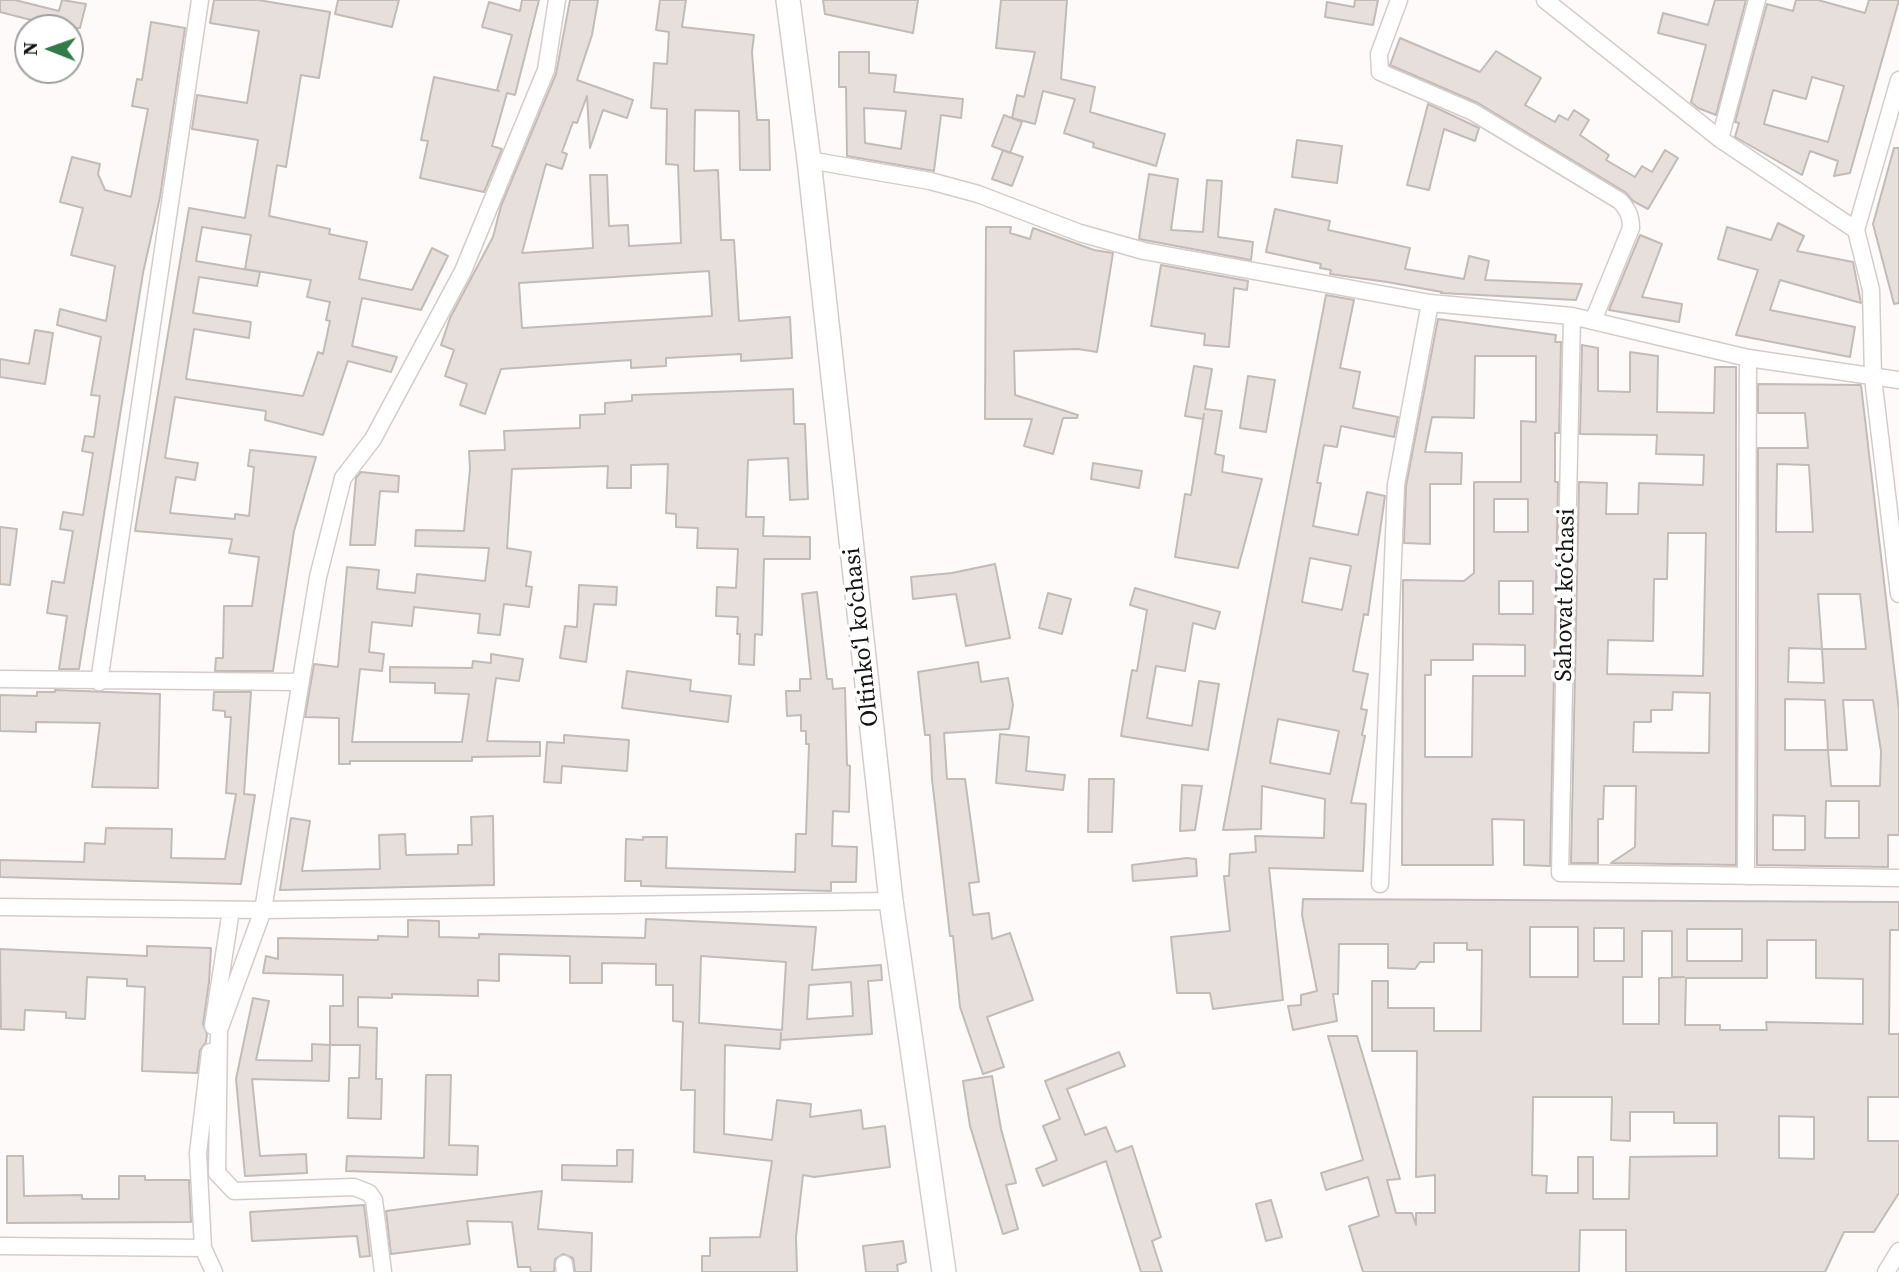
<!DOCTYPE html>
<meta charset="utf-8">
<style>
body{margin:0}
#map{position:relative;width:1899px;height:1272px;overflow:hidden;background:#fefafa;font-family:"Source Serif 4",serif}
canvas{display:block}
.north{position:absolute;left:14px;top:14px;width:70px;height:70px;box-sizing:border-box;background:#fff;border:2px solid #a1a0a0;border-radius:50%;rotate:271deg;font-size:19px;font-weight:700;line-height:28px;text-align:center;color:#151212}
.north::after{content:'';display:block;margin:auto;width:24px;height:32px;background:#327b48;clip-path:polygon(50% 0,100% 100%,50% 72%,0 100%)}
</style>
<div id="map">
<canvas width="1899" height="1272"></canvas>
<div class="north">N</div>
</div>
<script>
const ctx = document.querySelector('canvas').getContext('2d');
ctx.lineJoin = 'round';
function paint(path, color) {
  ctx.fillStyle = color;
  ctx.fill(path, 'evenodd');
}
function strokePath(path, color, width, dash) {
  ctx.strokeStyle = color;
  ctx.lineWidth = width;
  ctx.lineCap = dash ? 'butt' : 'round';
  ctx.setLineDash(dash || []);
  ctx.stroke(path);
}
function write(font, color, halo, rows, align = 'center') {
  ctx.font = font + ' "Source Serif 4",serif';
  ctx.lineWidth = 7;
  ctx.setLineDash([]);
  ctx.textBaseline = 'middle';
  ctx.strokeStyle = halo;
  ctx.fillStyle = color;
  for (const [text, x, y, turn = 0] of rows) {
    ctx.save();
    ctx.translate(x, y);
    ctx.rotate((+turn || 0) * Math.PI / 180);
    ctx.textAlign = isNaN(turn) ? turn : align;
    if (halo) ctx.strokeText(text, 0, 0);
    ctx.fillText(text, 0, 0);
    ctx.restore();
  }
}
const building = new Path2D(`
 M0,0h15l44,11 3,-11 24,4 -6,24h-18l-62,-16z
 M214,0h44l72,12 -11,66 -18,-3 -15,92 -9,-2 -8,51 61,13 -1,5 38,8 -8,37 53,11 20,-42 16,8 -27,54 -59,-12 -10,48 45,11 -6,15 -43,-11 -25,74 -58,-15 1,-9 -91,-14 -10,61 33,5 -3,17 -19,-3 -6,36 65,6v-5l14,2 5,-49 -6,-1 2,-16 66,7 -22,74 -21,140h-58l1,-13h7l1,-52h28l7,-49 -30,-4 3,-14 -97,-8 54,-323 56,10 13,-78 -66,-11 5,-34 50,8 12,-72 -49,-8zM202,227l49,8 -6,34 66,11 -4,17 23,5 -4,18 4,1 -7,33 -5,-2 -15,44 -117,-17 8,-50 55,9 2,-16 -58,-9 6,-36 58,9 3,-14 -64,-11z
 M338,0h61l-7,27 -57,-13z
 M522,0h17l-24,95 -8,-2 -15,53 10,3 -18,43 -64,-14 8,-37 -7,-1 13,-63 65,14 -2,-1 15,-55 -30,-8 7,-25 31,9z
 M570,0h28l-6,35 -15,45 56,20 -6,18 -24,-8 -13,38 -3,-52 -10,27 -4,-1 -11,30 5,2 -5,15 -16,-5 -24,89 71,-5 -3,-73h17l2,51 19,-1 1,21 52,-3 -3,-78 -12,-1 1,-55 -16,-1 3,-45 13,1 2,-32 -13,-2 4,-30h26l-4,27 72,8 -2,17 5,68h12l1,50h-30l-1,-59 -44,-1 -1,61 24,-1 3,70h13l5,81 51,-4 2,41 -51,3v-7l-75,4v8l-35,2v-8l-130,9 -16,45 -25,-9 7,-21 -22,-8 9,-26 -13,-5 9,-27 43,-81 8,-31 55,-132zM709,271l3,45 -190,12 -3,-45z
 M823,0h95l-5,33 -88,-19z
 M1001,0h66l-6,79 34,8 -5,25 75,22 -9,32 -63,-19 1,-4 -30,-10 11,-34 -32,-8 -8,33 -23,-6 5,-23 7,2 11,-45 -39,-4z
 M1355,0h23l-5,25 -48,-8 2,-15 27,5z
 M1715,0h31l-30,115 -18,-7 -7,-6 15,-57 -48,-12 5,-20 45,12z
 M1796,0h22l47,13 4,-13h30l-49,173 -16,3 4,-15 -28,-10 -8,24 -67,-38 4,-14 -4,-1 32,-118 26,7zM1812,77l32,9 -16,56 -64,-18 9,-34 33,9z
 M151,22l34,6 -25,169 -17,76 -64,396h-20l8,-53 -20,-3 5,-32 12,2 9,-52 -13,-2 3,-17 20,3 10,-62 -11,-2 3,-15 9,1 6,-41 -9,-1 10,-58 -44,-12 3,-16 46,12 9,-55 -44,-11 12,-47 -23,-6 12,-45 28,7 -2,10 7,16 26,7 17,-88 -16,-3 5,-27 5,1z
 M1400,38l80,34 16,-21 45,27 -16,27 30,17 4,-7 9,5 6,-10 15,10 -9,15 29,20 -3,5 29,17 7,-11 10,6 13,-22 13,8 -30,51 -15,-8 -8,-9 -147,-89 -88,-38z
 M839,52h30v21l27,2 -2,17 69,7 -2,19 -20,-3 -7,56 -87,-15 -1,-69h-7zM864,108l42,3 -5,38 -36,-6z
 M1428,104l51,24 -4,13 -31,-12 -15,61 -22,-5z
 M1004,115l18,7 -12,31 -18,-7z
 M1297,140l45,6 -5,37 -45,-6z
 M1894,148h5v155l-5,1 -21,-80z
 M1003,150l20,7 -11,29 -20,-7z
 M1149,174l29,5 -7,51 32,2 4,-52 15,1 -4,56 35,5 -2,18 -112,-21z
 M1275,209l55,12 -2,9 82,18 -5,21 59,10 5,-23 20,5 -4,19 97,4 -6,16 -135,-7 1,-1 -55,-10 -57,-8 1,-4 -11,-2 1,-4 -55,-12z
 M1778,223l26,13 -7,15 56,11 8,41 -81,-23 -10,30 85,17 -5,30 -114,-22 22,-65 -40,-11 9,-32 44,13z
 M986,227h25l-1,6 20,6 3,-11 61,22 19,3 -16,99 -19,-3 -64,2 1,44 63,20 -1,3h-14l-10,36 -29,-8 8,-27h-47z
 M1640,235l22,9 -20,53 40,7 -3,18 -70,-12z
 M1161,265l87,16 -1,9 -13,-2 -5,59 -25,-2 1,-11 -54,-8z
 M1326,295l28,5 -14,68 20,4 -7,36 45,9 -4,20 -53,-11 -4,21 -13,-2 -7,38h4l-8,43 45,9 9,-43 18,4 -17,119 -4,-1 -11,57 15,3 -7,35 6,1 -5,25 3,1 -14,67 15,1 -3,67 -94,-3 14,132 -70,9 -3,-16h-33l-6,-56 59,-6 -6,-55h5l1,-22 26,-2 -1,-16 69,2 1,-39 -63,-13 -1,43 -38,1zM1310,558l41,8 -9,44 -40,-8zM1278,719l61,12 -9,43 -60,-11z
 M1438,319l118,16 -1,7h6l-2,91h-4v49h3l-8,384 -26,-1v-45l-32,-1 1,46h-91l1,-285 61,1 10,-8v-91h47v-61l15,1v-66h-61l-1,62 -42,-1 -7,35 37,1 -1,31h-31v60l-26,-1 2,-57zM1494,499h34v33h-34zM1499,581h34v33h-34zM1473,644l52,1v31h-52l-1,81h-47v-82h6v-15h42z
 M35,330l18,3 -8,51 -45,-7v-18l29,5z
 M1582,345l16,3v43l32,1v-40l28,4 -1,56 57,1 1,-46h21v498l-125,-2 24,-16 1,-61h-32l-1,33h-5v44h-27l8,-381 28,1 -1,31h32l1,-31 64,2 1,-30 -48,-1 1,-19 -77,-1zM1668,533h38l-3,143 -96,-2 1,-34 45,1 1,-62h13zM1673,692l37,1 -1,60 -76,-1 1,-30h17v-12h21z
 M1194,366l18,3 -7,40 17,2 -7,43 9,2 -2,16 40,7 -24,89 -63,-11 10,-63 6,1 13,-81 -1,5 -18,-3z
 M1248,376l27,4 -9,52 -26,-4z
 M1758,384l103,1 38,325v125h-11v32l-131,-2 1,-417h50l-3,-35h-47zM1777,464l32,1 4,67h-37zM1818,594h42l6,55h-44zM1789,648l33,1 2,34 -36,-1zM1785,699l40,1 3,50h19l-4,-50h30l8,51 -1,35h-49l-3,-36h-43zM1826,801h33v37h-34zM1773,815l32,1v34h-32z
 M793,389l1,35h11l3,75 -18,1 -2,-42 -40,2 -2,57h18l-1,19 47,1v22h-46l-2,76 -7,-1 -1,31 -15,-1 1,-30h-3l1,-17 -22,-1 1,-29 19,1 2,-39 -41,-1 1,-20 -22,-1v-13l-10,-1 2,-49 -37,1v23h-24l1,-22 -96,3 -5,79 24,4 -5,34 6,1 -3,20 -25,-3 -4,31 -22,-2 2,-19 -66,-7 -2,19 -40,-4 -3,30 15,2 -2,17 -22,-2 -8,73h110l7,-48 -34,-1v-10l-45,-1v-15l82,1 1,-7 18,2v-9l32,5 -4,22 -23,-3 -9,63 53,1v14l-68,1v4h-122v3h-11v-46l-34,-1 9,-53 24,3 9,-100 32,3 -2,19 38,4 2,-19 68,7 4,-33 -74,-2 1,-16 48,1 6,-62 -1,-18 36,-1 -1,-19 76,-3v-13l25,-1v-11l27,-2v-6z
 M1093,463l49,8 -3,17 -48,-9z
 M361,472l38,4 -1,16 -18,-1 -5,54h-25l6,-67z
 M0,527l17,2 -7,56 -10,-1z
 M995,564l15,74 -44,8 -10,-52 -43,5 -2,-22 41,-4z
 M579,585l38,2 -1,18 -22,-1 -8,58 -26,-4 5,-32 12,1z
 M1135,588l85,24 -5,17 -22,-6 -8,48 -29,-5 -9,52 45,8 7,-45 20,3 -11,66 -87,-14 11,-66 5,1 10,-61 -17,-5z
 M817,592l10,87h5l1,10 12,-1 2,77 3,1 -1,46 -16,-1 -1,35 25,1 -1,35h-25v9l-190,-5v-5h-16l1,-42 17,1v-3h24l-1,31 129,4 1,-38h10l3,-90h-3v-13h-5v-16l-14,1 -1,-25h14v-12h11l-9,-85z
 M1048,593l23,6 -9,35 -23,-6z
 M978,662l3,20 27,-4 5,27 -4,24 -65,4 3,46h18l14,103 -10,1 4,32 16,-2 3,26 18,-6 23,67 -46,17 17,50 -21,7 -23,-67 -7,-71h-3l-18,-157 -2,-44h-5l-7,-63z
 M627,671l64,9 -1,11 41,5 -3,26 -106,-14z
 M55,690l105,4 -2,94 -66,-1 8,-64 -64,-1v10l-36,-1v-36l37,1v-4h18z
 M214,692h37l-7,102 11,1 -14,89 -241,-7v-17l84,2 1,-19 20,1 1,-16 66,1 -1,29 54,1 11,-65 -10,-1 5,-76h-6v-6l-12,-1z
 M1000,734l29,3 -3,34 39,4 -2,15 -67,-7z
 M564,735l65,5 -2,31 -65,-5 -1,17 -17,-1 3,-40 17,1z
 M1089,779h25l-2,53h-24z
 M1182,785l20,1 -7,44 -15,1z
 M493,816l1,69 -214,5 11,-72 19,3 -8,50 78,-2 -1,-34 26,-1 1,21 52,-1v-9h14l-1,-28z
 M1187,858l9,1 1,17 -64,5 -1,-16z
 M1303,899l596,3v28h-9l-1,104h10v63h-31v44h31v52l-25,39h-30l-19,40h-199v-42h-46l-1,42h-216l-14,-46 30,-10 -11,-39 -42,13 -5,-17 42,-13 -35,-124h29l43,143 -13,1 9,33h16l4,12v-12h19v-38l-19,2 1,-126h-45v-70h16v27h46v23h47l1,-81h-15v-7h-33v19h-14l-5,7 -27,-1v-24h-49l-1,50h-5l4,27 -44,9 -5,-24 13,-1v-10l16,-4 -15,-76zM1530,927h48v50h-48zM1594,928h30v33h-30zM1687,929h55v32h-55zM1642,931h30v46h12l-25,1v46h-36v-47h19zM1767,940h49v38l47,1v45l-97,-2 1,8h-47v-5h-35l1,-47h81zM1533,1097h79l-1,43 19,1v-29h44v11h43v33l-87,1 -1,42h-36v-42h-15v36h-32l1,-17 -15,-1zM1779,1116l35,1v42l-35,-1z
 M646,919l170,8 -4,43 69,-5 1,15 -14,1 4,53 -91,6v-7l-1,16 -55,-4 -1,89 48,6 5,-40 34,4 -1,13 51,-7 2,19 22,-3 5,41 -76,10 -11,-2 -7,62 1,35h-95v-16h8v-18l50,-1 12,-76 -78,-9 1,-62h-14l2,-68 -10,-1v-36h-17v-21l-54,-1v20h-32v-27l-71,-2v27l-21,-1v16l-86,-2v4l-34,-1v30l19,1 -1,51h6l-1,40 -33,-1 1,-40h10l1,-33h-30v-39h13v-31l-80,-2 3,-17 12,3v-21l100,2v-4l30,1v-17l31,1v16l40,1v-4l166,4zM701,956l85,6 -4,68 -83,-7zM851,982l2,34 -46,3 2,-34z
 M147,946l64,2 -2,34 -6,42 4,10 -1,8 -6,8 -3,23 -55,-2 3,-84 -18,-1v-7l-40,-2 -2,42 -19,-1v-6l-41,-2 -1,20 -23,-1 -1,-80 147,7z
 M253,998l16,3 -13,59 56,1v-17l18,1 -1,36 -77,-2 8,77 46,-2 1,19 -62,3 -9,-97z
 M1119,1052l6,14 -58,23 18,46 21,-8 10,25 16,-6 29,91 -9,4 10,31h-21l-35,-111 -63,25 -7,-17 21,-9 -14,-34 17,-7 -15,-38z
 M426,1075h25l-2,70 29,1 -1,29 -131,-4 1,-15 77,2z
 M992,1076l9,53 15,54 -10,2 12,44 -15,5 -33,-108 -7,-45z
 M617,1150h16l-1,32 -70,-2v-15l55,1z
 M7,1156h16l1,40 58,-1v4h37v-23h26v4h44l2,42 -184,1z
 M542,1191l-4,38 54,4 -1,39h-16l-2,-14 -10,-4 -8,5 -1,13h-23l-1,-5h-12l-6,-45 -45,-1 3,23 -79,10 -5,-43z
 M1271,1200l11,37 -16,4 -10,-37z
 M364,1205l6,51 -10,1 -3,-21 -105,5 -2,-29z
 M903,1241l3,21 -9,3 1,7h-32l-3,-26z`);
paint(building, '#e7dfdb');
strokePath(building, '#c2bbb6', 2);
const minor = new Path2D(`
 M1399,0l-20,54 1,18 93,40 147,89c8,9 11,15 11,27l-38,93
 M1545,0l175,139 136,91 15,60 2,88 26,216
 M1720,139l37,-139
 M809,160l121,21 48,13 102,39 64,18 286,52 142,13 176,42 151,22
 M1856,230l43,-150
 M1572,316l-12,557 339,5
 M0,679l299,3
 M99,682l101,-682
 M1746,876l2,-518
 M1380,884l16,-399 34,-182
 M0,907l263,3 628,-9
 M213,1026l18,-116
 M0,1246l203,2 11,24
 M203,1248l-5,-95 12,-101
 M564,1264l1,8
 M383,1272l-9,-72 -5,-7 -15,-6 -120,4 -17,-18 2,-143 44,-120 55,-333 25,-99 30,-39 90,-168 83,-201 11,-70
 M1886,1272l13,-21`);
const secondary = new Path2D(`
 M788,0l21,160 82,741 53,371`);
strokePath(minor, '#d5ccca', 19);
strokePath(secondary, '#d5ccca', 26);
strokePath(minor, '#fff', 16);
strokePath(secondary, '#fff', 23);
write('24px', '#151212', '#fff', [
 ["Sahovat koʻchasi",1566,595,-89],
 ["Oltinkoʻl koʻchasi",862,637,-96]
]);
</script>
